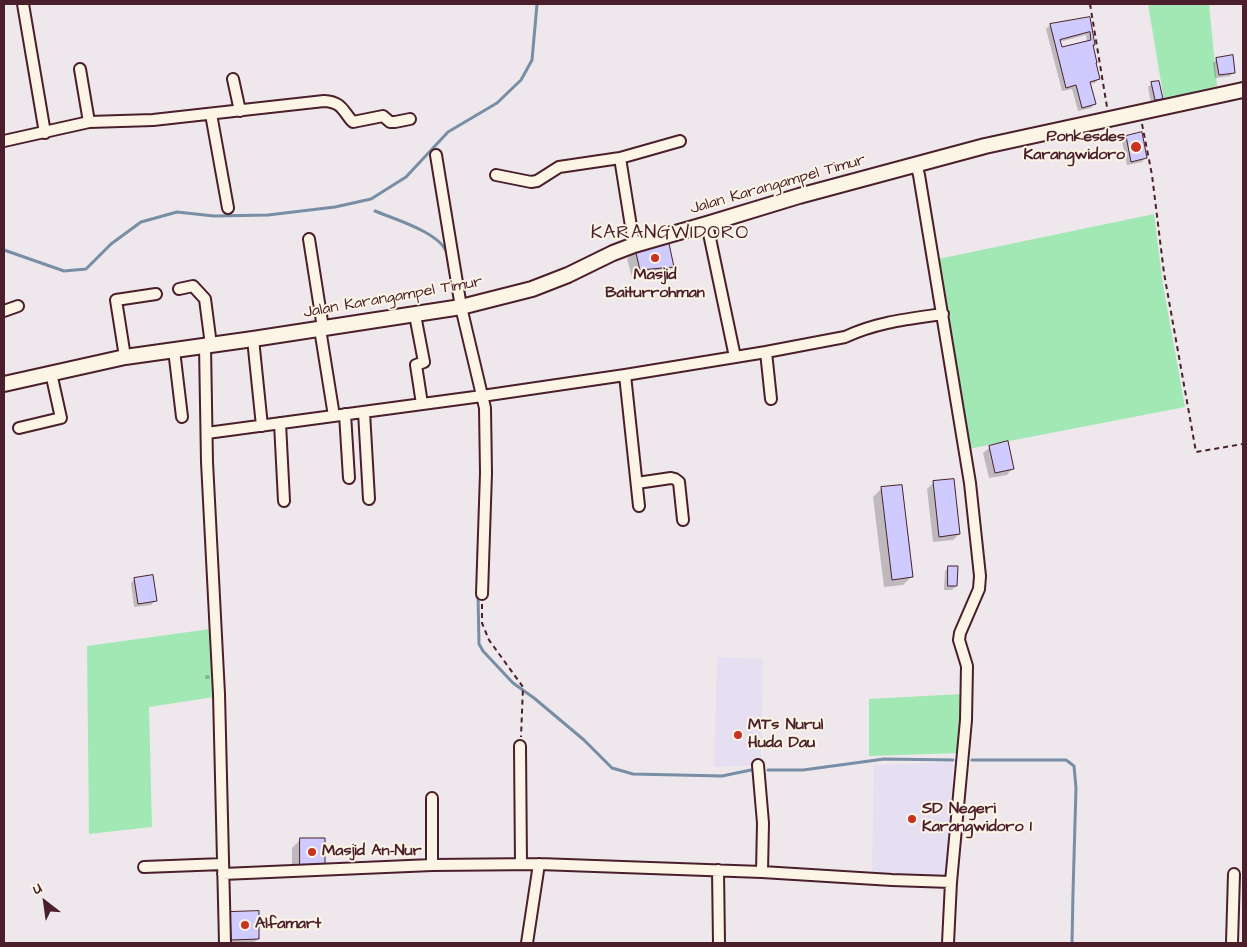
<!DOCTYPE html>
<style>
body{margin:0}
#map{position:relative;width:1247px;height:947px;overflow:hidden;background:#eee8ec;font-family:"Architects Daughter",sans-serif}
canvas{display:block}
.frame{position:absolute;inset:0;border:5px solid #4a1f2b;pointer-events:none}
.north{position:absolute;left:20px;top:877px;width:50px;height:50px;-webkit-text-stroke:4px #fcf5e5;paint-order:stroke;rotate:330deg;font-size:14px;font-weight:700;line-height:20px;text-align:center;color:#4a1f2b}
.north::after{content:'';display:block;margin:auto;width:18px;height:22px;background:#4a1f2b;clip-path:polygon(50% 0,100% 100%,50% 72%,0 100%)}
</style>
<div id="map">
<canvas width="1247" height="947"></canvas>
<div class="frame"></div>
<div class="north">U</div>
</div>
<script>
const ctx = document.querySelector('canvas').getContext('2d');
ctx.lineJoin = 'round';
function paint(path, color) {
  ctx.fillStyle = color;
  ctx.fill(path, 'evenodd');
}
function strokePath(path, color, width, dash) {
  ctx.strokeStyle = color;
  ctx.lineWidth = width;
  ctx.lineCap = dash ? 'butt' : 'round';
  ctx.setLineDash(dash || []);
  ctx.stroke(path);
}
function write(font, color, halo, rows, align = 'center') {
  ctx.font = font + ' "Architects Daughter",sans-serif';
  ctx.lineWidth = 4;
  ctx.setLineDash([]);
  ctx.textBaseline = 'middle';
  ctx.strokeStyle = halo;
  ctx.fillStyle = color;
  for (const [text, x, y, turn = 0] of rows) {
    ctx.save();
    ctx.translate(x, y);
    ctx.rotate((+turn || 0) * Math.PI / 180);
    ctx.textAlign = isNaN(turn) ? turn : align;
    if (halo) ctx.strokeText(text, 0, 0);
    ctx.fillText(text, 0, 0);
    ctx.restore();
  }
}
paint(new Path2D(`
 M717,657l46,2 -2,106 -47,2z
 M953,762l-6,115 -75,-4 2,-108z`), '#e5dff1');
paint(new Path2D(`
 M1148,4h61l8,82 -53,14z
 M1154,214l9,71 22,122 -217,42 -30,-190z
 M210,629l4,68 -65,10 3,120 -63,7 -2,-188z
 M962,694l-2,59 -91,3v-57z`), '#a2e8b4');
paint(new Path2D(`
 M1089,18l4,26 -2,2 8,33 -4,4 -6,1 6,20 -4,4 -13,3 -6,-22 -10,2 -16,-62 4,-4zM1086,35l1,7 -26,7 -2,-7z
 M1217,59l17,13 -4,4 -15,2 -2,-15z
 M1152,84l10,14 -4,4 -7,1 -3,-16z
 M1126,137l19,21 -3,4 -15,3 -5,-24z
 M635,251l38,16 -8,8 -33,2 -5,-18z
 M990,447l23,21 -6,7 -18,3 -6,-25z
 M934,482l25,52 -6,6 -20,2 -6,-53z
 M882,488l30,88 -9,9 -19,2 -11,-90z
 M949,567l7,19 -4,4h-8l1,-19z
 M135,579l20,22 -4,4 -17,2 -3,-24z
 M206,675h3l1,3 -2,1h-3v-3z
 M300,840l24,25 -32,9v-26z
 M231,913l27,26 -5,4h-28v-24z`), '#0003');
strokePath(new Path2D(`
 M375,211c19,8 67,22 72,43
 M4,250l60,21 22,-2 25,-25 30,-22 36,-10 37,4 54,-1 67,-8 36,-8 35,-22 42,-45 49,-29 24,-23 11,-20 5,-56
 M462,332l9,38
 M478,556l1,-14
 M478,594l1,50 4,7 30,32 21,15 50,42 28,28 21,6 89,2 29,-6
 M972,760h94l8,6 2,22 -3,104 -1,51
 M768,770h35l81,-11 69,1`), '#778ea5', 3);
const building = new Path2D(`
 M1090,17l5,28h-2l4,18h-1l4,16 -10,3 6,22 -14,4 -6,-23 -10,3 -16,-64zM1090,32l1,8 -29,7 -2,-7z
 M1233,55l2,18 -16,2 -3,-17z
 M1159,81l4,18 -8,1 -4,-18z
 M1142,132l5,26 -16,4 -5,-26z
 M668,239l6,28 -34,3 -5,-21z
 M1008,441l6,28 -19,4 -6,-27z
 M954,479l6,55 -21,3 -6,-56z
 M902,485l11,92 -21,3 -11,-93z
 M948,566h10l-1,20h-9z
 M153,575l4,26 -19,3 -4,-26z
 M300,838h25v28h-25z
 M259,911v28l-28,1 -1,-28z`);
paint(building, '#cfcbfe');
strokePath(building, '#4a1f2b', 1);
const street = new Path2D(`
 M23,4l22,129
 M80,69l9,53
 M233,79l7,32
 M211,114l17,94
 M4,141l85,-19 64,-2 171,-19c17,1 18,8 27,19l2,2 30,-6 7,6h5l15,-3
 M436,155l25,152 24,101 1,65 -4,121
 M620,158l14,87
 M916,164l3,11 51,308 10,93 -1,13 -19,44 -1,7 8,26 -1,54 -15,162 -3,61
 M496,175l35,7 6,-1 22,-14 61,-9 60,-17
 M707,224l28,133
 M309,239l14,89
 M179,289l14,-3 12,13 6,46
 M4,311l14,-5
 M415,315l9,47 -8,3 6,39
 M320,329l14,87
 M253,339l9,87
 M205,346l2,116 12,232 6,249
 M174,350l8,67
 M766,352l5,47
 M125,357l-9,-57 40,-6
 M625,375l14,131
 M364,412l5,87
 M345,414l4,64
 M280,423l4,78
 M19,428l42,-10 -10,-45
 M207,433l275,-37 143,-21 141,-23 79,-15c32,-15 63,-18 98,-23
 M637,483l34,-5 4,1 4,3 4,38
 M520,746l1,118
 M758,765l5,58 -1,49
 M432,798v67
 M144,867l79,-3
 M718,870l1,73
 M223,874l209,-9 107,-1 223,8 130,8 59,2
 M527,943l12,-79
 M1232,943l2,-69`);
const secondary = new Path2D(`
 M4,384l121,-27 128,-18 208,-32 71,-18 36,-14 45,-22 21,-8 73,-21 92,-28 186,-50 258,-56`);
strokePath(street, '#4a1f2b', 14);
strokePath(secondary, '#4a1f2b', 18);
strokePath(new Path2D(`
 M1090,4l17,103
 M1142,124l10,51 12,98 32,179 47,-8
 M482,604v19l7,17 34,47 -2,50`), '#4a1f2b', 2, [5, 4]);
strokePath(street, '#fcf5e5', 10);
strokePath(secondary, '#fcf5e5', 14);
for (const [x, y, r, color] of [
 [1136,147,6,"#c8321e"],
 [655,258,5,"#c8321e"],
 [738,735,5,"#c8321e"],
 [912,819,5,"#c8321e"],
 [312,852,5,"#c8321e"],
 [245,925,5,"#c8321e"]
]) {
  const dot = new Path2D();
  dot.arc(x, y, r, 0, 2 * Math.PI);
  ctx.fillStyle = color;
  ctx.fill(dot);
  strokePath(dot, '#fcf5e5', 2);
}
write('bold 16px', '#4a1f2b', '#fcf5e5', [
 ["Ponkesdes",1125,138,"right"],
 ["Karangwidoro",1125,156,"right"],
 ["Masjid",655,276,"center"],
 ["Baiturrohman",655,294,"center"],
 ["MTs Nurul",748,726],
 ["Huda Dau",748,744],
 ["SD Negeri",922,810],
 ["Karangwidoro 1",922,828],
 ["Masjid An-Nur",322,852],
 ["Alfamart",255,925]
], 'left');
write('16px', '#4a1f2b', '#fcf5e5', [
 ["Jalan Karangampel Timur",778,185,-16],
 ["Jalan Karangampel Timur",393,298,-10]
]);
ctx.letterSpacing = '1px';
write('19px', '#4a1f2b', '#fcf5e5', [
 ["KARANGWIDORO",670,234]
]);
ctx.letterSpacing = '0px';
</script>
